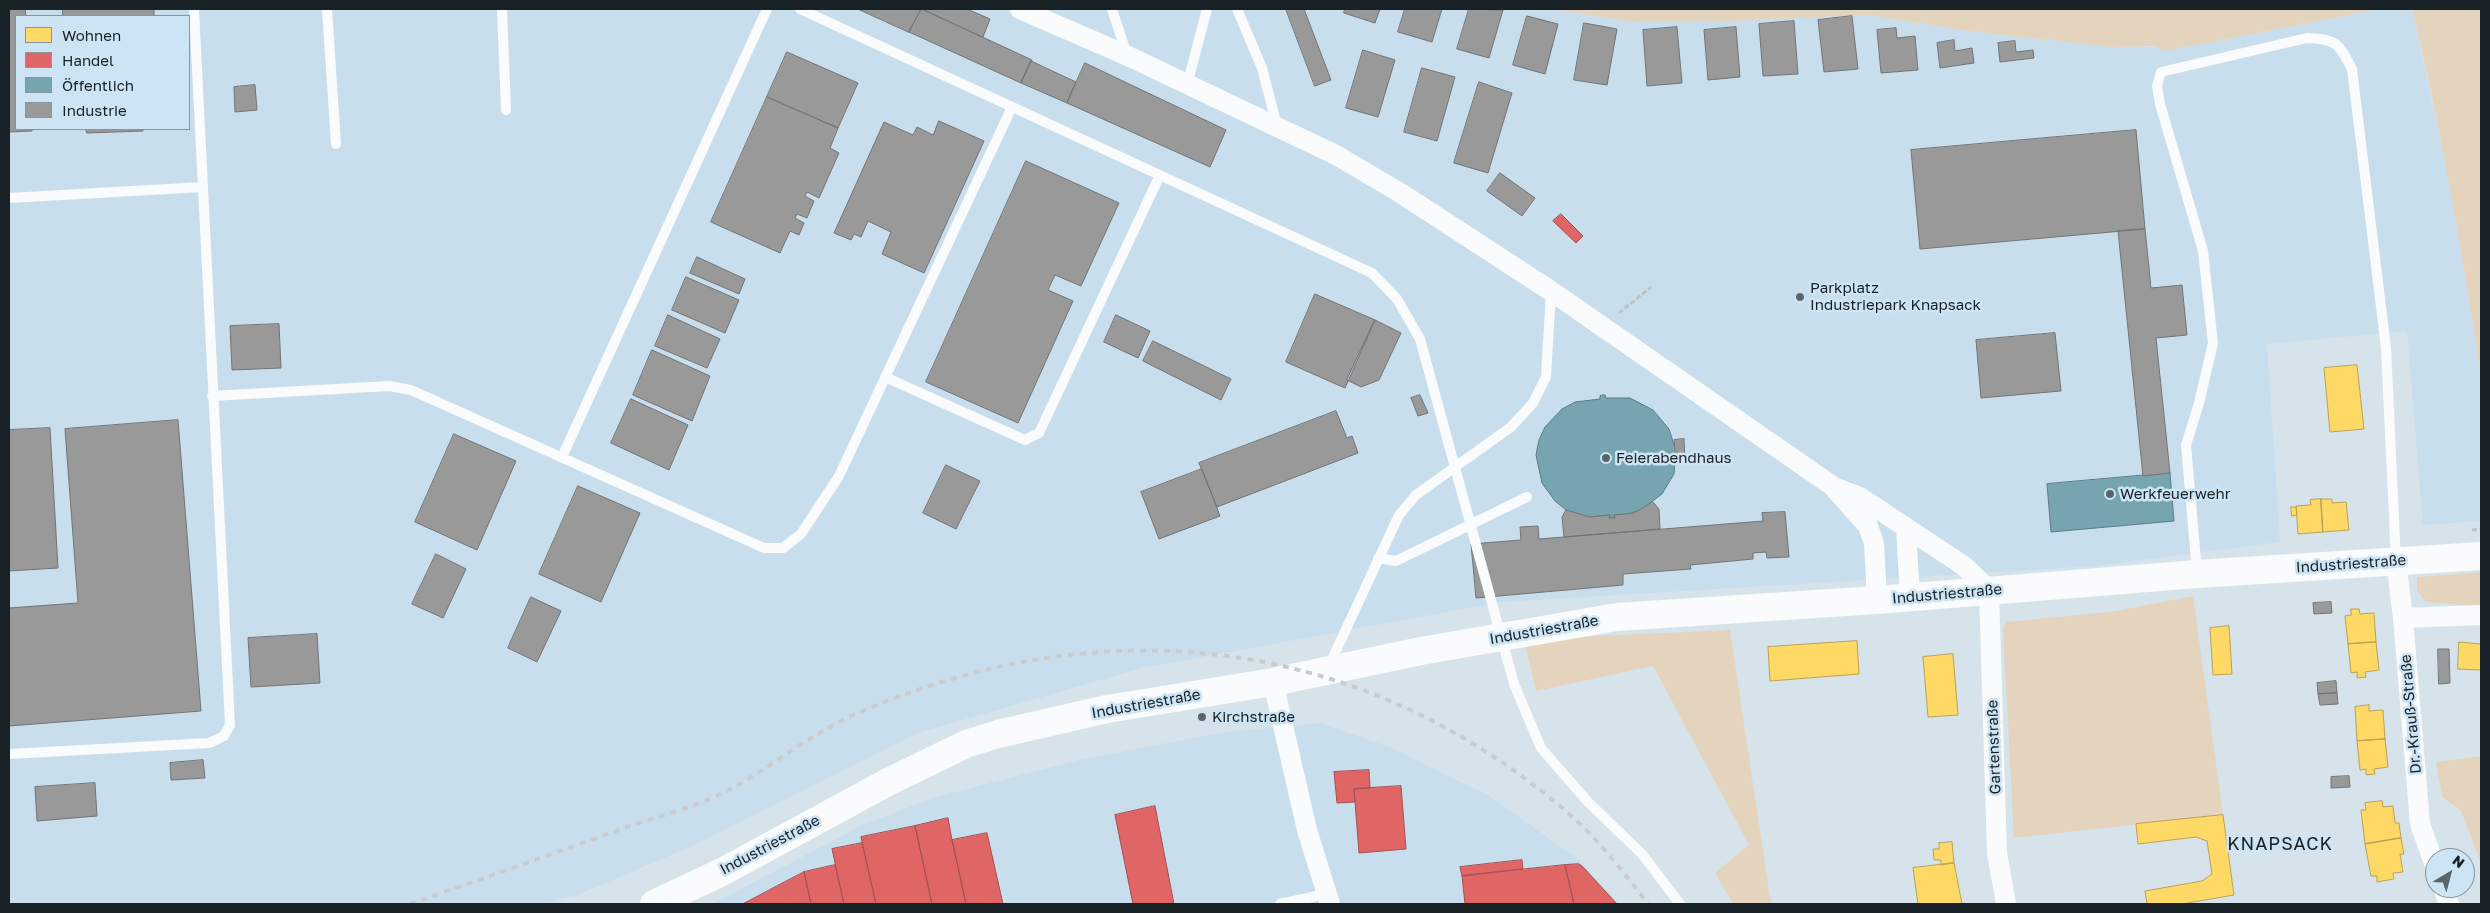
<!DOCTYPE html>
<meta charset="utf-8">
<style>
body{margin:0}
#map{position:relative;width:2490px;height:913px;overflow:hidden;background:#d6e3eb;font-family:"Golos Text",sans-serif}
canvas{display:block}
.frame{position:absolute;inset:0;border:10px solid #182126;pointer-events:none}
.legend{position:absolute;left:15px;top:15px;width:175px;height:115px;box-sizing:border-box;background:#cde4f4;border:1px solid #8596a2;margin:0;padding:6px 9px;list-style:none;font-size:15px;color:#182126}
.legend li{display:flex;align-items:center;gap:10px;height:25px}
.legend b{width:25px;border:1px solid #8596a2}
.north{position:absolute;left:2425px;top:848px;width:50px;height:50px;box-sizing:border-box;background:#cde4f4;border:1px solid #8596a2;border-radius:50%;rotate:37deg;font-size:14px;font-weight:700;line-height:20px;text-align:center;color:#182126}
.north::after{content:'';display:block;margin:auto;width:18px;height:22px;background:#5a656b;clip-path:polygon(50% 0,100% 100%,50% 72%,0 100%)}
</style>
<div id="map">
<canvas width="2490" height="913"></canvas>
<div class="frame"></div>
<ul class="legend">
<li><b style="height:14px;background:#ffd966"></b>Wohnen</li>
<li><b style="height:14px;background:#e06666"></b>Handel</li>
<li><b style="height:14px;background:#76a5af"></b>Öffentlich</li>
<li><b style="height:14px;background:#999"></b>Industrie</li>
</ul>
<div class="north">N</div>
</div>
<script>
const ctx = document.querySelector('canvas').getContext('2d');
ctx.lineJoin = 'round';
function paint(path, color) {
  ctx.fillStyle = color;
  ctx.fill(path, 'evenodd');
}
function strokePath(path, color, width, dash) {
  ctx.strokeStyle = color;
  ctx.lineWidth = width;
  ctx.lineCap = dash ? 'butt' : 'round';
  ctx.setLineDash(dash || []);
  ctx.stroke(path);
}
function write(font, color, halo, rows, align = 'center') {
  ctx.font = font + ' "Golos Text",sans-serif';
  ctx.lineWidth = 5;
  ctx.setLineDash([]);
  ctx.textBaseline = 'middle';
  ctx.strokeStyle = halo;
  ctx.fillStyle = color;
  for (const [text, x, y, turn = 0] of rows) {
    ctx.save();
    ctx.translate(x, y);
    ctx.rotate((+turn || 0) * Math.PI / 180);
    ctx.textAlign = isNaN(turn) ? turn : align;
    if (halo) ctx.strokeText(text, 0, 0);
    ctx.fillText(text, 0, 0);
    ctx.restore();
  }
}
paint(new Path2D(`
 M9,9h1543l81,13 98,-1 137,-6 93,15 149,17h44l11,4 215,-42h32l39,180 30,188v144l-58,4 -16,-194 -140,13 13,198 -185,24 -593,36 -360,66 -221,64 -236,117 -103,44 -36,11h-537zM16,16h173v113h-173z
 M1320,723l69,24 99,48 91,65 40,44h-907l153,-80 71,-27 143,-37 146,-28z`), '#c8deed');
paint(new Path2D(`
 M1552,9h828l-215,42 -11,-5 -44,1 -149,-17 -93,-15 -137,6 -98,1z
 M2412,9h69v368c-19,-123 -39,-247 -69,-368z
 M2481,572v34l-55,-4 -9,-12v-13z
 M2193,596l30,219 -209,23 -11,-209 4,-7 109,-11z
 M1730,630l41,274h-38l-18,-31 34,-28 -96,-179 -117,25 -11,-47 47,-7z
 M2481,756v107l-20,-52 -19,-14 -6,-35z`), '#e4d4be');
const homes = new Path2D(`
 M2357,365l7,64 -34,3 -6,-64z
 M2321,499l2,33 -25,2 -2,-28 15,-1 -1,-5z
 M2321,499h11v4l14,-1 3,28 -26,2z
 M2291,507h5l1,8 -5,1z
 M2351,609h8l1,5 14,-1 2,29 -28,2 -3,-28 6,-1z
 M2229,626l3,48 -19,1 -3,-47z
 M1857,641l2,33 -89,7 -2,-34z
 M2376,642l3,28 -14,2 1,5 -9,1v-6l-6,1 -3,-29z
 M2459,642l22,2v26l-23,-1z
 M1953,654l5,61 -30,2 -5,-60z
 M2369,705v6l14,-1 2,29 -28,2 -2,-34z
 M2385,739l3,28 -14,2 1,5 -9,1v-6l-6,1 -3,-29z
 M2382,801l1,6 10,-1 2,17h4l2,15 -36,6 -4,-34h5l-1,-7z
 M2223,815l11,80 -52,9h-35l-2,-13 57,-10 10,-7 -5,-33 -11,-4 -58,7 -2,-20z
 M2401,838l3,16h-4l3,18 -10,1 1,6 -17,3v-6h-6l-6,-32z
 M1952,842l2,21 -13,2v-5h-7l-1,-11h6v-6z
 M1954,863l8,41h-44l-5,-36z`);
paint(homes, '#ffd966');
strokePath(homes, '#baa253', 1);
const shops = new Path2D(`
 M1561,214l22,22 -7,7 -23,-22z
 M1369,770l1,18 -16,1 1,13 -18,1 -3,-31z
 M1401,786l5,63 -47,4 -5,-64z
 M1155,806l19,98h-41l-18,-89z
 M948,818l4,22 14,64h-34l-17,-78z
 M915,826l17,78h-56l-15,-67z
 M987,833l16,71h-37l-14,-64z
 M862,843l14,61h-32l-12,-55z
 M1522,860l1,9 -61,7 -2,-9z
 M1579,864l4,3 34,37h-43l-9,-39z
 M835,865l9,39h-33l-7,-32z
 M1565,865l9,39h-109l-3,-28z
 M804,872l7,32h-68z`);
paint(shops, '#e06666');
strokePath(shops, '#a45153', 1);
const public = new Path2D(`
 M1605,395l1,3h24l23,12 16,19 7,22 -2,23 -12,20 -20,15 -13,5 -15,1 1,3h-6l1,-3 -20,2 -14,-3 -10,-4 -11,-9 -13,-18 -6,-28 3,-15 6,-13 17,-18 13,-7 25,-3v-3z
 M2170,473l4,48 -123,11 -4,-48z`);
paint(public, '#76a5af');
strokePath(public, '#5a7d86', 1);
const industry = new Path2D(`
 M9,9h16l1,7h-10v113h16v2l-23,1z
 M63,9h91v7h-91z
 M858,9h63l-12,23z
 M922,9l110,51 -11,23 -112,-51z
 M922,9h45l23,10 -7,18z
 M1286,9h18l27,71 -16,6z
 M1345,9h35l-5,14 -31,-10z
 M1405,9h37l-10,33 -34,-10z
 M1469,9l34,1 -14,48 -32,-9z
 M1527,16l31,8 -13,50 -32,-9z
 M1852,16l6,53 -34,3 -6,-52z
 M1794,21l4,53 -35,2 -4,-52z
 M1584,23l33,6 -10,56 -33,-5z
 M1677,27l5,56 -35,3 -4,-56z
 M1736,27l4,50 -32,3 -4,-50z
 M1896,28l1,10 18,-2 3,34 -37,3 -4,-43z
 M1954,40l1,11 17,-3 2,15 -34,5 -3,-25z
 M2015,41l1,11 17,-2 1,8 -34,4 -2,-19z
 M1363,50l32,10 -17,57 -32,-9z
 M787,52l71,31 -20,45 -71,-31z
 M1031,61l45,21 -9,21 -46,-20z
 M1085,63l141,67 -16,37 -143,-64z
 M1422,68l33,9 -18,64 -33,-9z
 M1479,82l33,11 -24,80 -34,-10z
 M255,85l2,25 -22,2 -1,-25z
 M767,97l71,31 -8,20 9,5 -20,45 -12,-6 -2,4 9,5 -7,17 -10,-4 -2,4 9,5 -5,12 -9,-4 -10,22 -69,-31z
 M939,121l45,20 -60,132 -42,-19 9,-22 -23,-11 -7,16 -7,-3 -3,6 -17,-7 50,-111 29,13 4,-8 16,8z
 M86,129h57v2l-56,2z
 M2136,130l9,99 -225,20 -9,-99z
 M1026,161l93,42 -38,83 -26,-11 -7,15 25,11 -55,122 -92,-41z
 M1500,173l35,25 -13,18 -35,-25z
 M2145,229l6,59 31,-3 5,50 -31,3 14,135 -27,3 -25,-245z
 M697,257l48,22 -6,15 -49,-21z
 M686,277l53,23 -14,33 -53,-23z
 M1315,294l60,26 -30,68 -59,-26z
 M668,315l52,24 -13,29 -52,-22z
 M1116,315l34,16 -12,27 -34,-16z
 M1375,320l26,13 -22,47 -18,7 -14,-7z
 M279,324l2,44 -49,2 -2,-44z
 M2055,333l6,58 -80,7 -5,-58z
 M1153,341l78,38 -10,21 -78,-39z
 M652,350l58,26 -18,45 -59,-26z
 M1420,395l8,18 -10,3 -7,-18z
 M631,399l57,26 -19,45 -58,-27z
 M1336,411l11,27 5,-2 6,17 -141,54 -18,-44z
 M178,420l23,291 -192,15v-118l69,-5 -13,-174z
 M50,428l8,140 -49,3v-141z
 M454,434l62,27 -39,89 -62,-28z
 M1684,439l1,22 -9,1 -2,-22z
 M946,465l34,16 -24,48 -33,-16z
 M1202,469l18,47 -61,23 -18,-47z
 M578,486l62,27 -39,89 -62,-28z
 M1653,502l6,7 1,20 -96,8 -2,-20 4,-7 24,7 20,-2 -1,3h6l-1,-3 20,-2z
 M1785,512l4,45 -22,1 -1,-6 -13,1v6l-63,6 1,4 -68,5v11l-147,13 -5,-54 50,-4 -1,-13 18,-1 1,13 224,-18 -1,-8z
 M436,554l30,15 -23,49 -31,-14z
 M531,597l30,14 -24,51 -29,-14z
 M2331,602l1,11 -18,1 -1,-11z
 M317,634l3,49 -69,4 -3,-49z
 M2438,649h11l1,34 -11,1z
 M2336,681l1,12 -19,1 -1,-11z
 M2337,693l1,11 -18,1 -2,-11z
 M203,760l2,18 -34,2 -1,-17z
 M2349,776l1,11 -19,1v-11z
 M95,783l2,33 -60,5 -2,-34z`);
paint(industry, '#999');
strokePath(industry, '#727576', 1);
strokePath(new Path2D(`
 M1619,313l32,-26
 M2472,530l9,-1`), '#bec2c5', 3, [5, 2.5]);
strokePath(new Path2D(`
 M327,9l9,135
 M502,9l4,101
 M800,9l572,264 25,26 23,40 94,345 27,64 47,54 54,52 38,50
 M1112,9l15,46
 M1237,9l25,59 15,58
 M1187,85l20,-76
 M9,198l194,-11
 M885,377l140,63 14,-7 121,-258
 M212,396l177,-10 22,4 353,158h19l18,-14 38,-58 173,-369
 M562,457l205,-448
 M1378,558l18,3 131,-64
 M2197,572l-11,-127 13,-42 14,-60 -10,-92 -43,-147 -3,-18 4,-14 146,-34c29,1 32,5 45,31l34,279 10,212
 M1328,668l71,-153 17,-20 95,-68 22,-24 13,-26 5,-86
 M9,754l200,-11 15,-7 6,-11 -36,-716
 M1280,904l46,-10`), '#f9fbfc', 10);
strokePath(new Path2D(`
 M1020,9l108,47 208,99 66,39 149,97 283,196 26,10 104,69 25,24 8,263 9,51
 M1835,489l33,37 6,17 3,57
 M1906,528l4,69
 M2396,560l7,58 17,206 15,42
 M2403,618l78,-3
 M1273,682l34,148 23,74
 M2443,888l6,16`), '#f9fbfc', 20);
strokePath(new Path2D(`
 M654,904l68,-32 166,-90 78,-38 32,-10 109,-25 166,-27 148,-31 196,-34 260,-17 320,-26 284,-18`), '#f9fbfc', 28);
strokePath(new Path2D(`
 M410,904c71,-25 143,-50 214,-76 32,-11 67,-20 97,-34 35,-17 67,-43 100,-62 26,-16 59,-29 88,-39 230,-83 464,-44 652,114 34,28 61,63 87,97`), '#c8cccf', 4, [6, 6]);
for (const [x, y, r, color] of [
 [1800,297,5,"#5a656b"],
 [1606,458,5,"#5a656b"],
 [2110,494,5,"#5a656b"],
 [1202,717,5,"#5a656b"]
]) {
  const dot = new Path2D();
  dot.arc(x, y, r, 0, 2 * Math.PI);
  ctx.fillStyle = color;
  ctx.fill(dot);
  strokePath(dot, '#cde4f4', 2);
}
write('15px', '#182126', '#cde4f4', [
 ["Parkplatz",1810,288],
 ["Industriepark Knapsack",1810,305],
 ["Feierabendhaus",1616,458],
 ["Werkfeuerwehr",2120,494],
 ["Kirchstraße",1212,717]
], 'left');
write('15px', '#182126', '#cde4f4', [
 ["Industriestraße",2351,564,-4],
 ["Industriestraße",1947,594,-5],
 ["Industriestraße",1544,630,-10],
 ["Industriestraße",1146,704,-10],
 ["Dr.-Krauß-Straße",2411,714,-95],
 ["Gartenstraße",1994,747,-92],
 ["Industriestraße",770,845,-28]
]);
ctx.letterSpacing = '1px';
write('18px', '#182126', '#cde4f4', [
 ["KNAPSACK",2280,844]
]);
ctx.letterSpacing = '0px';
</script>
